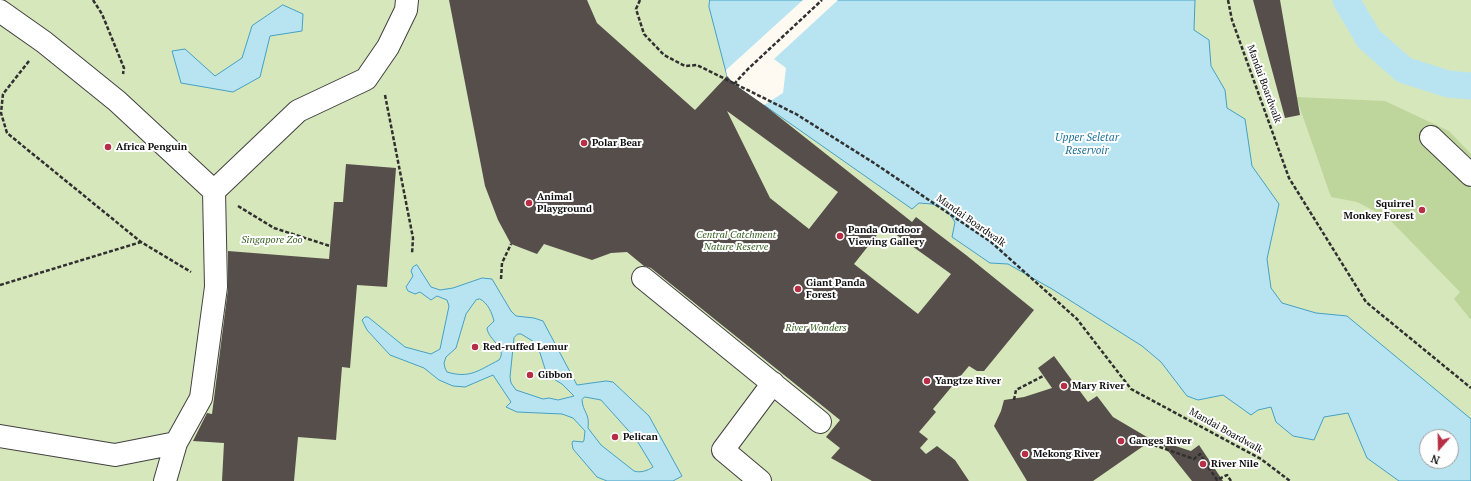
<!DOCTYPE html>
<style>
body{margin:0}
#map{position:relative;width:1471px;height:481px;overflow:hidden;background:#fefaf1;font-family:"PT Serif",serif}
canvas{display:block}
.north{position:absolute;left:1419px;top:429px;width:40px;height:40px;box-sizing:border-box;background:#fff;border:1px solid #9f9f9f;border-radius:50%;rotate:200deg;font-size:11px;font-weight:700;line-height:16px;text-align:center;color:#0e0e0e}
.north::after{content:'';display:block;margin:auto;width:14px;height:18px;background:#b62f46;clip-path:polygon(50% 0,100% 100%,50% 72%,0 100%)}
</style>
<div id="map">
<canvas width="1471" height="481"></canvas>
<div class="north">N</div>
</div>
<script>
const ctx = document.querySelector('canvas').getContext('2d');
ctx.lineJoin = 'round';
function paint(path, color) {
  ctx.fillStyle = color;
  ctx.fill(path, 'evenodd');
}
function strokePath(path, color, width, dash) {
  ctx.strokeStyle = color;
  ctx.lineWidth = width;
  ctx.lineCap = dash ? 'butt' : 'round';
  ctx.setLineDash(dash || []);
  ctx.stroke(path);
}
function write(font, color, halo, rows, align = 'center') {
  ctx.font = font + ' "PT Serif",serif';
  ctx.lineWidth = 4;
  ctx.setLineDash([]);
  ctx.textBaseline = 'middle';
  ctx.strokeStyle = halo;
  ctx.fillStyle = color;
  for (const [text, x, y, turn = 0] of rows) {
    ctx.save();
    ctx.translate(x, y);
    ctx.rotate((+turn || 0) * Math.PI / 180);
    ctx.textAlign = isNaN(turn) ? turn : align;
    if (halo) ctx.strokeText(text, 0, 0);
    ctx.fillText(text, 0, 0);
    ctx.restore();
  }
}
paint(new Path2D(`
 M0,0h1471v481h-1471zM1427,437h24v24h-24z`), '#d7e7bc');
paint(new Path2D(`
 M1296,97l89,4 64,30 22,23v166l-17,-21 6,-7 -72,-74 -31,-16 -26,-5z`), '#bed69c');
const water = new Path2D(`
 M710,0h485l-1,30 15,10 2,26 14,24 2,18 18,11 7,47 27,38 -12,55 4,29 11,15 34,10 31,3 124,103v62h-72l-32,-23 -19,-45 -24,4 -10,23 -21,-4 -17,-14 -5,-15 -13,3 -7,5 -28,-20 -25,5 -11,-4 -26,-34 -19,-16 -90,-57 -44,-25 -18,-1 -38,-26 3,-15 -9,-13 -14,-5 -13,-1 -7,6 -178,-125 -7,-8 -18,-69zM1427,437h24v24h-24z
 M283,5l20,9 -1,17 -32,5 -10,41 -27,15 -52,-9 -9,-32 13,-2 30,27 27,-18 10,-32z
 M417,265l14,22 9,3 13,-2 29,-10 10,1 19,32 5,5 18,2 9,3 34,64 29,-4 7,1 36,34 33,60 -9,5h-66l-10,-4 -24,-28 -1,-6 1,-2 10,1 1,-2 1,-9 -12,-13 -11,-4 -45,-2 -11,-5 5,-5 -18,-27 -28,12 -12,-1 -14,-6 -15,-12 -34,-13 -23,-25 -5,-10 3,-3h3l37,30 26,7 9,-5 9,-43 -2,-6 -10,-4 -6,4 -11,-8 -5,2 -7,-3 -2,-4 7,-11 -2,-5 2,-4zM480,299c8,4 12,14 14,22l-7,7c1,12 21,20 12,32 -20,10 -29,19 -52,12l-2,-4 -1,-5 2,-6 10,-9 10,-34 10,-14zM518,334h3l15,9 4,10 7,22 15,9 12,12 -16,4 -9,-2 -6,1 -27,-9 -5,-7 -1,-6 4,-39zM585,397l16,3 35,39 17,28c-6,4 -13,6 -19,4l-33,-26 -13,-17c2,-15 -5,-15 -6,-28z`);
paint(water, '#b8e4f2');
strokePath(water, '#44a1c5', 1);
paint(new Path2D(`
 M803,0h35l-64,59 12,9 -3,25 -19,12 -30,-21 -7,-8 -1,-6z`), '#fefaf1');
strokePath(new Path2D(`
 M1346,0l23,39 35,31 44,14 23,2`), '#b8e4f2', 27);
paint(new Path2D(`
 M449,0h138l10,23 98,87 32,-34 7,8 30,21 148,117 4,-5 50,38 68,55 -50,61h-7l-8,-5 -36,43 3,3 -17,20 9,7 -8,9 6,6 11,-8 18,14 14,21h-97l-41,-23 9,-10 -14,-11 14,-17 -189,-152 -7,-2 -17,-14 -16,1 -19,7 -48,-16 -7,10 -26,-10 -13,-24 -13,-34zM727,111l111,81 -29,37 -39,-31zM884,226l67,48 -33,40 -64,-50z
 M1253,0h27l20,115 -15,3z
 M346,164l50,4 -9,119 -30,-2 -7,83 -8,-1 -6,73 -38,-3 -4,44h-72l2,-38 -31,-2 14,-28 5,1 16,-125v-38l101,8 5,-57h9z
 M1054,356l34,46 9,-6 16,21 39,23 -59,41h-66l-33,-55 7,-15 3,-11 20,-3 28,-9 -14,-20z
 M1160,441l31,10 8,-6 24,36h-31z`), '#564e4b');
const minor = new Path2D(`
 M0,11l44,31 73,59 97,90 2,96 -15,111 -25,45 -11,38
 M1431,137l40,38
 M214,191l84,-80 68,-32 22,-32 18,-37 1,-10
 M643,278l177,144
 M0,436l115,19 61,-12
 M760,481l-37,-31 50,-67`);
strokePath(minor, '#414141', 24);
strokePath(new Path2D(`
 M93,0l9,14 22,54 -1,6
 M640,0l-4,9 8,25 20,21 21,11 12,-1 99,49 78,49 117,79 86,77 54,70 130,70 29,22
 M1228,0l4,20 57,158 77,124 105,86
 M29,61l-26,33 -2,19 6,20 134,109 50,30
 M385,95l28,143 -1,16
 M238,206l36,22 56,18
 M501,279l1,-16 9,-19
 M0,285l141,-43
 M1014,400l2,-10 27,-14
 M1148,443l46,16 6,-5 17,26 10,-5 4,6`), '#303030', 2.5, [4, 2]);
strokePath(minor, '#fff', 22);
strokePath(new Path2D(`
 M734,84l14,-15 74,-69`), '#303030', 2.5, [4, 2]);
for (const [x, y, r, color] of [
 [584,143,4,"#b62f46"],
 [108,147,4,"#b62f46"],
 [529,203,4,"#b62f46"],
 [1422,210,4,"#b62f46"],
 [840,236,4,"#b62f46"],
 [798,289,4,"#b62f46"],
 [475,347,4,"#b62f46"],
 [530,375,4,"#b62f46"],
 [927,381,4,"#b62f46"],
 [1064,386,4,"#b62f46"],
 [615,437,4,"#b62f46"],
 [1121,441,4,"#b62f46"],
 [1025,454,4,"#b62f46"],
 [1203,464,4,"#b62f46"]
]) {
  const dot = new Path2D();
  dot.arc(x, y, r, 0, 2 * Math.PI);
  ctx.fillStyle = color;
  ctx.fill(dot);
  strokePath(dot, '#fff', 1.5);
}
write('10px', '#0e0e0e', '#fff', [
 ["Mandai Boardwalk",1264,84,70],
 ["Mandai Boardwalk",971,221,35],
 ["Mandai Boardwalk",1226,431,29]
]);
write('bold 10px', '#0e0e0e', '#fff', [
 ["Polar Bear",592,143],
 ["Africa Penguin",116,147],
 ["Animal",537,197],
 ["Playground",537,209],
 ["Squirrel",1414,204,"right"],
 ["Monkey Forest",1414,216,"right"],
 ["Panda Outdoor",848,230],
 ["Viewing Gallery",848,242],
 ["Giant Panda",806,283],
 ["Forest",806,295],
 ["Red-ruffed Lemur",483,347],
 ["Gibbon",538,375],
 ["Yangtze River",935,381],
 ["Mary River",1072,386],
 ["Pelican",623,437],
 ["Ganges River",1129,441],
 ["Mekong River",1033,454],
 ["River Nile",1211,464]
], 'left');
write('italic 10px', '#386222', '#fff', [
 ["Central Catchment",736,235],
 ["Nature Reserve",736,247],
 ["Singapore Zoo",272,240],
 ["River Wonders",816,328]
]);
write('italic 11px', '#1f7399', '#fff', [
 ["Upper Seletar",1087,138],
 ["Reservoir",1087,151]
]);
</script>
